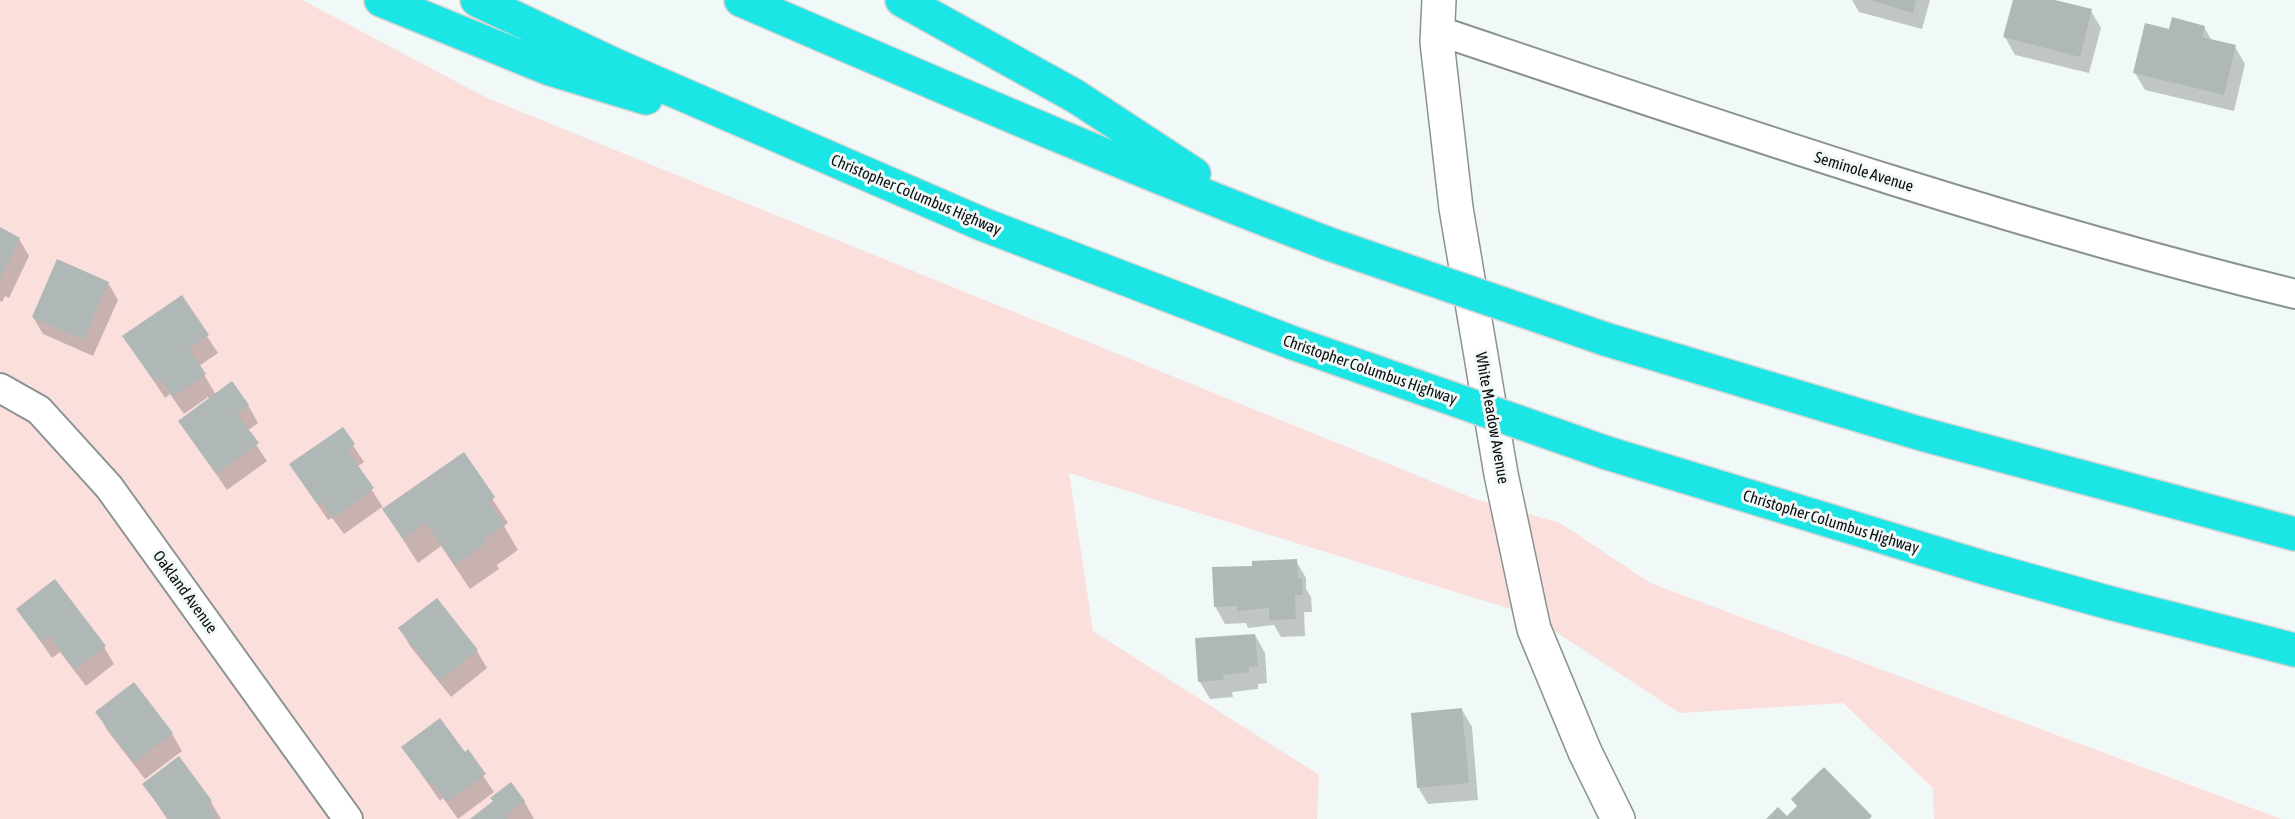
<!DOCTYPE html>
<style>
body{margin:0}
canvas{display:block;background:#f0f8f8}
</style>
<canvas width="2295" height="819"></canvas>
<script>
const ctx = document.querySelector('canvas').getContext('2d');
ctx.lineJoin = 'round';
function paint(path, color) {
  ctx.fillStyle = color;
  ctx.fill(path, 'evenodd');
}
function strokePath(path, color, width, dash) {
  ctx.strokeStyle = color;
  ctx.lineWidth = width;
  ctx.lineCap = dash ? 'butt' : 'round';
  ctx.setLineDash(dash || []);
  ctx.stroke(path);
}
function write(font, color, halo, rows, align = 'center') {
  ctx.font = font + ' "Asap Condensed",sans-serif';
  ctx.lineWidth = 6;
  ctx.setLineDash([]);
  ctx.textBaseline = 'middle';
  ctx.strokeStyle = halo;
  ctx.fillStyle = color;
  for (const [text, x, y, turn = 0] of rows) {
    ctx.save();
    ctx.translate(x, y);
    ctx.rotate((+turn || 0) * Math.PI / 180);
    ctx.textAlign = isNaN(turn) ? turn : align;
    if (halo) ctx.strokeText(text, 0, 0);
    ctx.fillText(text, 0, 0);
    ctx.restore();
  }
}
paint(new Path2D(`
 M0,0h302l185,98 988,401 85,24 90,60 631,236h-347l-1,-31 -90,-85 -163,10 -150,-98 -461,-142 24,158 226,144 -2,44h-1317z`), '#fadfdc');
paint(new Path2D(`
 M1852,0h78l-8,29 -63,-17z
 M2014,0h35l42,11 10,17 -12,45 -74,-18 -10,-18z
 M2204,27l8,14 23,6 10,17 -11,47 -89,-21 -10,-17 35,-43z
 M0,229l19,10 10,17 -20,42 -4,-2 -3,6 -2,-1z
 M108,283l10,17 -25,56 -50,-22 -10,-17z
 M181,297l37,56 -19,13 17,29 32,10 10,18 -11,8 20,30 -40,29 -47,-69 29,-22 -1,-2 -24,17 -14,-20 -5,4 -41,-62z
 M342,429l22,33 -7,5 27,42 79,-55 45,69 -4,3 14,24 -21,15 2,4 -29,20 -29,-43 -23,17 -36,-56 -38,27 -12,-16 -4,2 -37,-55z
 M1296,561l10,17v11l5,8 1,15h-8l1,24 -24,1 -7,-12 -26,3 -2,-5 -21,1 -10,-18 39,-38z
 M437,600l40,51 10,17 -36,29 -41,-51 -10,-18z
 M18,609l86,38 10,17 -28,22 -26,-34 -8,6z
 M1255,635l10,18 2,30 -9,1v5l-26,3 1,5 -23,2 -10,-17z
 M1462,710l10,17 6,73 -50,4 -10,-17z
 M97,712l75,22 10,17 -37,28 -38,-49z
 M403,747l61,7 3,-2 27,40 -36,27 -15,-21 -3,3z
 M144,784l67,18 10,17h-54z
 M524,801l10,18h-62z`), '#0003');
paint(new Path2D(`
 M1869,0h47l-3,13z
 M2013,0h42l37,9 -12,48 -77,-20z
 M2172,17l33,9 -3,11 34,8 -12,50 -91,-22 12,-50 24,6z
 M0,227l20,11 -20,42z
 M57,259l52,23 -26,58 -51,-23z
 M182,295l27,40 -20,14 17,25 -33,23 -14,-19 -5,3 -32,-45z
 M232,381l17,24 -12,9 22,29 -43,31 -38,-53z
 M343,427l12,17 -8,6 27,38 -41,30 -12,-17 -4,3 -28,-40z
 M464,452l31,45 -6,5 16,23 -22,15 3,3 -31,22 -29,-42 -23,16 -21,-30z
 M1297,559l1,20h4l1,16h-8l1,24 -27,1v-12l-32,3v-5l-23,1 -2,-40 40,-1v-5z
 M55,579l51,67 -31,23 -26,-33 -8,6 -25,-33z
 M437,598l41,52 -38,31 -42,-53z
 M1255,634l3,32 -9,1v5l-26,3 1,5 -26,2 -3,-44z
 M134,682l39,51 -39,30 -39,-51z
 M1462,708l7,75 -52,5 -6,-75z
 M440,718l25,34 3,-3 18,25 -39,28 -15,-20 -3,2 -28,-37z
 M179,756l33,45 -4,3 9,13 -3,2h-45l-27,-35z
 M1824,767l48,49 -3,3h-103l12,-12 9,9 10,-10 -6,-7z
 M511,782l14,19 -19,14 3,4h-39l23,-18 -3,-3z`), '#afb7b7');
const minor = new Path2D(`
 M1439,31c283,95 566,192 856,263
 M0,388l39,22 70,77 239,332`);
const tertiary = new Path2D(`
 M1439,0l-2,42 19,166 45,266 29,137 4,18 51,123 33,67`);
const motorway = new Path2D(`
 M381,0l169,69 96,29
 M477,0l140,66 365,158 311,119
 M741,0c195,84 390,169 588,244
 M902,0l173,96 119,78
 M1605,339l313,94 377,101
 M1607,453l378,115 125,35 185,47`);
strokePath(minor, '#8a9292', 32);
strokePath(tertiary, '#8a9292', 36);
strokePath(motorway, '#d3d4d4', 36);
strokePath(minor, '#fff', 28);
strokePath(tertiary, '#fff', 33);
strokePath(motorway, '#1ce6e5', 33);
const motorwayBridge = new Path2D(`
 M1329,244l276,95
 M1293,343l314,110`);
strokePath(motorwayBridge, '#d3d4d4', 36, []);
strokePath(motorwayBridge, '#1ce6e5', 33);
write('16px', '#0c0e0e', '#f0f8f8', [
 ["Seminole Avenue",1864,172,17],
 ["Christopher Columbus Highway",916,195,23],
 ["Christopher Columbus Highway",1370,370,19],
 ["White Meadow Avenue",1492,418,80],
 ["Christopher Columbus Highway",1831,522,17],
 ["Oakland Avenue",185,592,54]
]);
</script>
